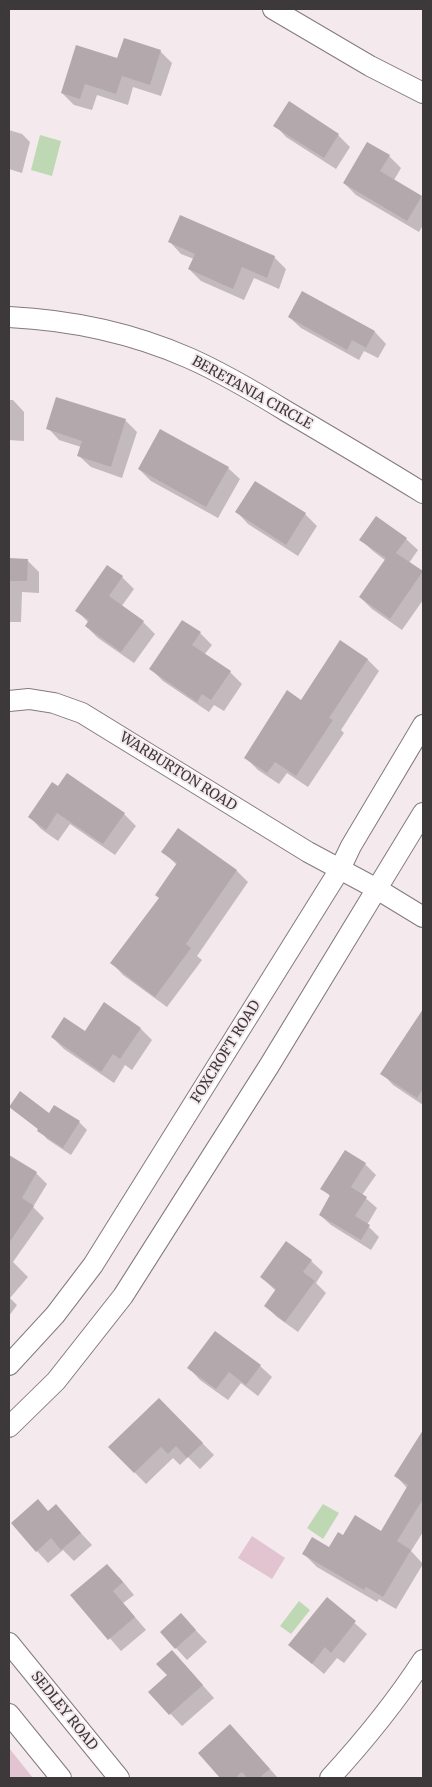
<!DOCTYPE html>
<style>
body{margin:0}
#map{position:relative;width:432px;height:1787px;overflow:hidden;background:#f4e9ed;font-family:Merriweather,serif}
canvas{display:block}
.frame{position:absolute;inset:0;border:10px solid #3d393b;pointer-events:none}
</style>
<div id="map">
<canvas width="432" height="1787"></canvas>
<div class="frame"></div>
</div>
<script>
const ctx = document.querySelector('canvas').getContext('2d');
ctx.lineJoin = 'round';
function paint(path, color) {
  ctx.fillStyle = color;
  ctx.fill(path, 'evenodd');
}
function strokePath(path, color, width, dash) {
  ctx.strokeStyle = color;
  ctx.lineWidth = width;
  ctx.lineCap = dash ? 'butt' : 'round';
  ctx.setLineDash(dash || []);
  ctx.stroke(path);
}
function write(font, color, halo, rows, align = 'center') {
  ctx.font = font + ' Merriweather,serif';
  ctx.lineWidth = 4;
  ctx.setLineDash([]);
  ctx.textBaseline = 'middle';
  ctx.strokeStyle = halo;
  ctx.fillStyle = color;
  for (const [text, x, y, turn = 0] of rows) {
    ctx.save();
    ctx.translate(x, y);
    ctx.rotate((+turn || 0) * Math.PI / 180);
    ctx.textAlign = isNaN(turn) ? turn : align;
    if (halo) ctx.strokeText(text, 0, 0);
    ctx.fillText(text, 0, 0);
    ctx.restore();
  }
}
paint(new Path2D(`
 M252,1536l33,22 -13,21 -34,-21z
 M9,1748l24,30h-24z`), '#e1c4cf');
paint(new Path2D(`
 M40,135l21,6 -9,35 -21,-6z
 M323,1504l16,9 -16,26 -16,-11z
 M299,1601l11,9 -19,24 -11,-8z`), '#bed8b4');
paint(new Path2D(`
 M160,51l12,12 -11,33 -28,-9 -5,18 -31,-10 -5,15 -18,-5 -12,-12 56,-33z
 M275,125l63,10 12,12 -14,22 -50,-32z
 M9,130l13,4 8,8 -8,31 -13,-4z
 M389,156l12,12 -7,12 29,18v27l-4,7 -63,-37 -12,-12z
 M170,242l104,15 12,12 -7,20 -25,-11 -10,22 -43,-19 -12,-12 5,-10 -13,-5z
 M303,293l72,39 11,12 -8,14 -14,-7 -5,9 -58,-32 -12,-11z
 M9,400h4l11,12v29l-15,-1z
 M125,420l12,12 -15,46 -31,-11 -12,-11 2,-9 -22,-7 -11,-12z
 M228,468l12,11 -22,39 -67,-37 -12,-12z
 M255,482l50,32 12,12 -19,30 -50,-32 -11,-12z
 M406,539l12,11 -9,13 14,10v27l-21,30 -30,-21 -12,-12 26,-36 -13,-10 -12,-11z
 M9,560h18l12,12v21l-17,-1 -1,30h-12z
 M108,567l14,10 12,12 -13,18 22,15 12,12 -21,29 -36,-25 -12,-12 3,-3 -13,-13z
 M200,633l12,12 -8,10 26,17 12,12 -18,27 -10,-6 -5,7 -46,-31 -12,-12z
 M341,642l27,18 11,11 -38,59 3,3 -36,54 -21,-14 -8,11 -21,-14 -12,-12 56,-57z
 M52,784l72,30 12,12 -21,29 -45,-31 -12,17 -17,-12 -11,-12z
 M163,852l74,19 11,11 -51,74 5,4 -35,47 -44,-32 -11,-12 48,-65 17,-33z
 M104,1004l37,25 11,11 -20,30 -7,-5 -11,18 -50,-34 -12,-12 33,-4z
 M418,1019l5,4v82l-30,-20 -11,-12z
 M11,1107l68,15 8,8 -16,25 -24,-16 -8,-9z
 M9,1156l27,17 11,11 -14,23 11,11 -31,44 15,15 -18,21 7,7 -8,11z
 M365,1164l11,11 -14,20 15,13 -10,17 12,12 -8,13 -40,-25 -11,-10 11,-18 -9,-9z
 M311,1261l12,11 -7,11 10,10 -28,39 -21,-15 -11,-11 10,-15 -15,-14z
 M260,1366l12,11 -14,19 -17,-13 -13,17 -28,-20 -11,-12z
 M159,1399l55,56 -14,14 -12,-12 -8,8 -7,-7 -27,26 -36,-37z
 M423,1433v99l-12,19 12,13 -27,45 -17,-10 -2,3 -60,-35 -13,-13 26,-5 14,-13 38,-3 25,-45 -11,-12z
 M49,1512l18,6 25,27 -18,16 -11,-11 -15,13 -11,-12z
 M119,1577l15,18 -11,8 23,27 -25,21 -49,-56z
 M327,1599l40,35 -23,29 -7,-5 -13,16 -34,-29z
 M181,1615l26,27 -20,18 -11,-12z
 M183,1663l31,35 -32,28 -32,-34z
 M242,1738l36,40h-56l-23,-24z`), '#0003');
paint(new Path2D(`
 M124,38l37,12 -11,35 -28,-9 -6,18 -31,-10 -5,15 -19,-6 15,-48 41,13z
 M289,101l50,33 -15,24 -51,-32z
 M367,142l23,13 -10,16 42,25 -15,25 -64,-38z
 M180,215l95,41 -8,22 -25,-11 -9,22 -45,-20 7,-15 -27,-12z
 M302,291l73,40 -9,17 -14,-8 -5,10 -59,-33z
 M56,397l70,22 -15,48 -34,-11 5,-15 -36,-12z
 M160,429l69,38 -23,40 -68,-38z
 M255,481l51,32 -20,32 -51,-33z
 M376,516l31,22 -11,15 27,18 -33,48 -31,-22 27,-39 -27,-18z
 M9,558l19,1 -1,22h-18z
 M107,565l16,11 -14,20 35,25 -23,31 -36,-26 4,-6 -14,-9z
 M182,620l19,12 -9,13 39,26 -20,29 -9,-6 -5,8 -48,-33z
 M340,640l28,19 -39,59 4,2 -37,56 -21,-14 -8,11 -23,-15 43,-68 14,10z
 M67,773l58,40 -22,31 -46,-31 -11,17 -18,-13 24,-35 6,4z
 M178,828l59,42 -51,74 5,4 -36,49 -45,-34 49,-65 -4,-3 22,-32 -16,-11z
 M104,1002l37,26 -21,31 -7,-5 -12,18 -50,-35 13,-20 21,14z
 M423,1009v80l-6,9 -37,-24z
 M20,1091l29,22 5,-8 26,16 -17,27 -26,-17 1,-2 -29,-22z
 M345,1150l21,13 -15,24 16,10 -12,19 15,9 -9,15 -42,-25 11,-20 -10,-6z
 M9,1155l28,17 -15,26 12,8 -25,37z
 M286,1241l26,19 -9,12 12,9 -30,41 -21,-16 12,-17 -16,-12z
 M215,1331l46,34 -15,20 -17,-13 -13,17 -29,-21z
 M159,1398l44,45 -16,15 -11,-12 -8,8 -7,-7 -27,26 -26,-26z
 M423,1430v69l-26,42 14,9 -28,47 -17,-10 -2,3 -62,-36 10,-17 17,10 9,-15 5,3 12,-20 26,16 27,-46 -14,-9z
 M38,1499l10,12 8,-7 25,29 -20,17 -10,-12 -15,14 -25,-29z
 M107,1564l16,18 -10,9 22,26 -27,23 -38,-45z
 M327,1597l29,24 -25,32 -6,-6 -13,17 -24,-19z
 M181,1613l15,17 -21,19 -15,-17z
 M172,1650l31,35 -34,30 -21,-23 19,-17 -11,-11z
 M230,1724l40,45 -11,9h-12l-5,-6 -7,6h-15l-22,-25z`), '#b3a9ad');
const street = new Path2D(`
 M273,9l97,57 53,27
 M9,317c62,3 123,16 180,41 34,15 66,34 97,53 46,27 92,54 137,82
 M9,701l20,-2 25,4 28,10 226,139 69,37 46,28
 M9,1365l46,-50 38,-50 247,-396 11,-23 72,-121
 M9,1427l47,-46 67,-85 146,-230 154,-253
 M9,1643l110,135
 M9,1714l52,64
 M330,1778c34,-37 65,-75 93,-118`);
strokePath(street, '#847a7e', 22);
strokePath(street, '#fff', 20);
write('14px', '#3d393b', '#f4e9ed', [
 ["BERETANIA CIRCLE",252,393,29],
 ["WARBURTON ROAD",178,772,32],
 ["FOXCROFT ROAD",226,1052,-58],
 ["SEDLEY ROAD",64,1711,51]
]);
</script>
